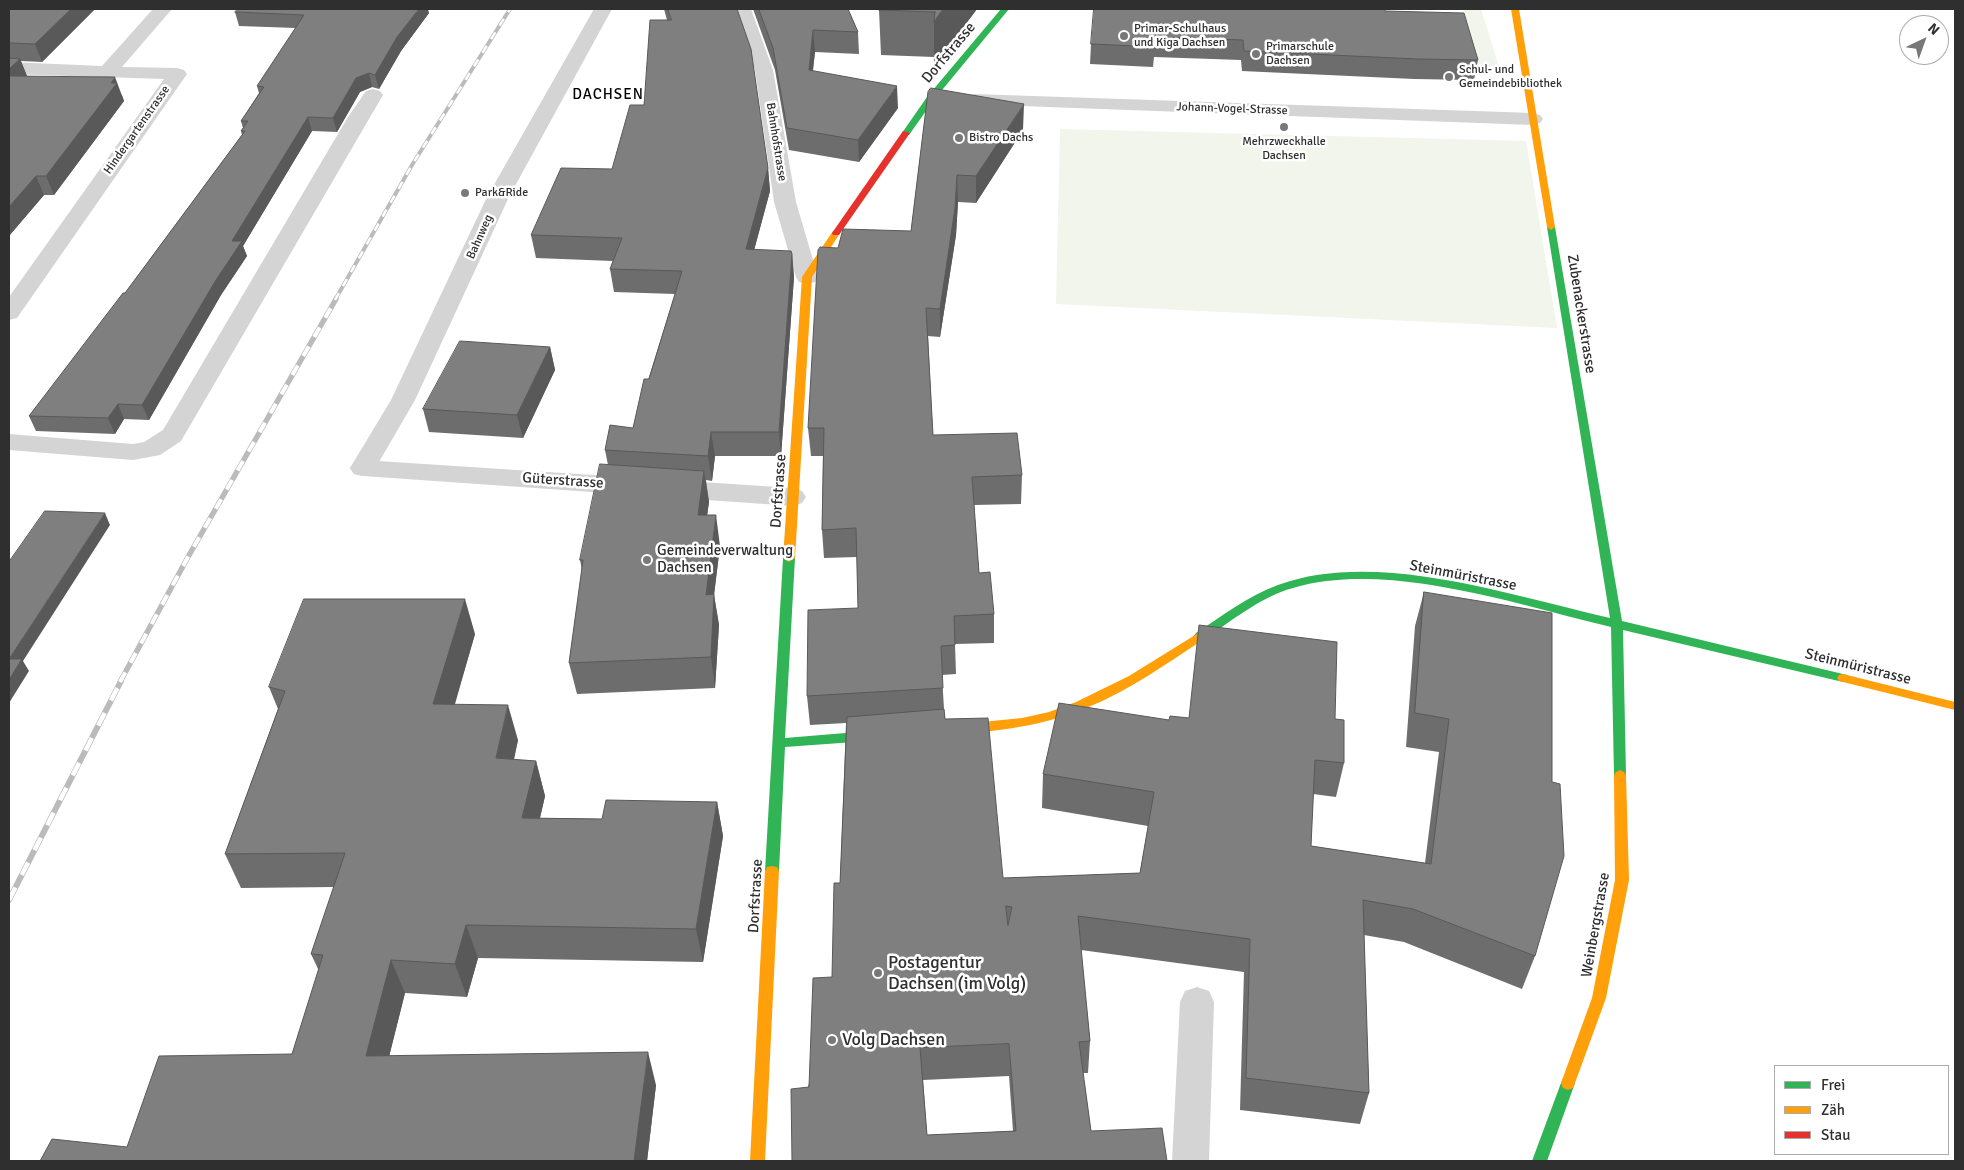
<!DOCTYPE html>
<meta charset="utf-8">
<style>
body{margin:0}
#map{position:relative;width:1964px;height:1170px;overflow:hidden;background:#fff;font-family:Signika,sans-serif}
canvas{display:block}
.frame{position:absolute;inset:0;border:10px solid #2f2f2f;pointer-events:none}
.legend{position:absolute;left:1774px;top:1065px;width:175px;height:90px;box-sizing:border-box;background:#fff;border:1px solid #acacac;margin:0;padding:6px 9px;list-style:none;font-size:15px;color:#2f2f2f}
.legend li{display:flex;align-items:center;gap:10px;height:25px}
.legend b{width:25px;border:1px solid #acacac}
.north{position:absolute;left:1899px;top:15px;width:50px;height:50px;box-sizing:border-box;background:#fff;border:1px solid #acacac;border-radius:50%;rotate:42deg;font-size:14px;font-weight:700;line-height:20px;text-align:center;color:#2f2f2f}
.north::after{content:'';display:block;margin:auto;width:18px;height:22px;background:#787878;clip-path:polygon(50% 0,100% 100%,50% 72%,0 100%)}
</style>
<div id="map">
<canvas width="1964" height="1170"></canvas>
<div class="frame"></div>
<ul class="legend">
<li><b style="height:6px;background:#30b455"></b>Frei</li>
<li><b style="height:6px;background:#ff9f0a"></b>Zäh</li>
<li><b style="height:6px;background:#e5322d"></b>Stau</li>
</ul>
<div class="north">N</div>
</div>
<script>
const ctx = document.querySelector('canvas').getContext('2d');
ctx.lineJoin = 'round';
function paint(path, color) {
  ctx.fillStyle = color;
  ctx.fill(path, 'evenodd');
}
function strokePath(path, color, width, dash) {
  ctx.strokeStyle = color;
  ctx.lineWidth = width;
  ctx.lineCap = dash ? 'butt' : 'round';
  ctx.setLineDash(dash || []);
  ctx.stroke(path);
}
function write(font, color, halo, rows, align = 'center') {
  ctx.font = font + ' Signika,sans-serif';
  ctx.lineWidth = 5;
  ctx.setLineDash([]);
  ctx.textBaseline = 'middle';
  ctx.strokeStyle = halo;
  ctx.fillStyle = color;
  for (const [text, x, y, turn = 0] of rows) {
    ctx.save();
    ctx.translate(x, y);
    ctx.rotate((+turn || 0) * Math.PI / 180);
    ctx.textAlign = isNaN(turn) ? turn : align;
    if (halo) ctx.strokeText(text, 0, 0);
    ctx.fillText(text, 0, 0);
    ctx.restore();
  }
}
paint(new Path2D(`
 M1463,9h18l20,64h-20z
 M1060,129l466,12 31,187 -501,-24z`), '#f1f5ec');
paint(new Path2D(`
 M594,9h18l-103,188 -94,203 -43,74 -9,2 -9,-2 -4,-6 41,-68 96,-203z
 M373,89l7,2 3,4 -202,346 -21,14 -27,5 -124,-10v-16l124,10 11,-2 19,-12 185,-313 18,-26z
 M1197,987l12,4 5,11 -5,159h-37l8,-159 5,-11z`), '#d4d4d4');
paint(new Path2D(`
 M153,9h19l-50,58 55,1 7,2 3,4 -170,244 -8,2v-23l155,-218 -155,-5v-12l93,4z
 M733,9h18l22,61 23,132 22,75 -3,5 -8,2 -8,-2 -3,-5 -22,-75 -19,-132z
 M974,94l559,19 7,2 3,4 -3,4 -7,2 -566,-21 -3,-4 3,-4z
 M363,460l430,28 9,3 4,6 -4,6 -9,3 -430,-30 -9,-2 -4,-6 4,-6z`), '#d4d4d4');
paint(new Path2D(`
 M1001,9h8l-76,92 -24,34h-6l-1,-2 25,-36z
 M1551,224l4,3 67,394 221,53 4,1 2,3 -2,3 -4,1 -220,-52 3,145 -2,3 -4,2 -4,-2 -2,-3 -3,-148c-94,-22 -223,-67 -318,-39 -33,9 -61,33 -89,51l-4,1 -6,-4 2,-3c26,-17 52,-37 82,-48 99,-36 233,11 332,33l-63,-391z
 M789,554l6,4 -10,180 97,-8 4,2 2,3 -2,3 -4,2 -97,7 -6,124 -2,4 -5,1 -5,-1 -2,-4 18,-313z
 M1568,1076l5,2 2,5 -28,78h-15l29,-78 2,-5z`), '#30b455');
paint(new Path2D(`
 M1511,9h8l36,218 -4,3 -4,-3z
 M836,230l4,3 -28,44 -17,281 -6,4 -6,-4 19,-281 31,-46z
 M1200,632l6,4 -2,3c-38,25 -75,52 -118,69 -43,18 -88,23 -134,27l-4,-2 -2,-3 2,-3 4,-2 70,-7 27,-6 27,-10 53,-26z
 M1843,674l112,28v8l-116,-29 -2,-3 2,-3z
 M1620,770l4,2 2,3 3,105 -23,118 -31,85 -2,5 -5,2 -5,-2 -2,-5 31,-85 23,-118 -1,-105 2,-3z
 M772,866l5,1 2,4 -14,290h-15l15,-290 2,-4z`), '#ff9f0a');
paint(new Path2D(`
 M903,131l7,2 -71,102h-6l-1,-2z`), '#e5322d');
const railFar2 = new Path2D(`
 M335,300l77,-135 98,-156`);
const railFar1 = new Path2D(`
 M120,682l68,-125 148,-258`);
const rail = new Path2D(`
 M9,900l112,-219`);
strokePath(railFar2, '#bbb', 4);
strokePath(railFar1, '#bbb', 5.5);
strokePath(rail, '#bbb', 6);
strokePath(railFar2, '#fff', 2.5, [8]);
strokePath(railFar1, '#fff', 4, [11]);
strokePath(rail, '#fff', 4.5, [14]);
paint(new Path2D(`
 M9,9h86l-53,53 -21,-1 6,15 95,19 2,6 -70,94h-10l-35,41z
 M664,9h73l31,159 2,23 -16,59 38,4 2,23 -13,179h-66l-3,25 -6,-1 3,22 -2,13 13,31 -6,49 5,30 -4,63 -138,6 -8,-31 13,-93 -2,-10 28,-95 -3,-15 28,-22 42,-134 -61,-2 -4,-23 3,-8 -77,-3 -5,-23 81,-66 32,-64 23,-85z
 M753,9h95l10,23 1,22 -44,-2 -2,19 85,37 -39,54 -70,-12 -14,-80z
 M881,9h96l-43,57v-9l-53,-2 -2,-45z
 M1385,11l93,49 -4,20 -60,-1 -172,-8 -1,-11 -87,-3 -1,10 -63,-3 1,-20z
 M235,12l194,1 -28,38 -22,38 -7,-2 -12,5 -23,40 -25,-1 -69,115 4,10 -26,39 -72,125 -25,-1 -9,15 -79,-3 -7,-15 96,-123 117,-158 -1,-4 2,-3 -2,-7 18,-28 -2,-7 39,-58 -57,-2z
 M928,92l95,38 -47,73 -18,-1 -2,33 -16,102 -12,-1 5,99 89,40 -1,29 -47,1 5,68 15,41v29l-39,1 1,30 -14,1 2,34 1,10 58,159 137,-5 8,-47 -106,-18 1,-34 126,-54 19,-2 147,1 9,44 -8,34 -23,-3 -2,52 114,17 14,-111 -33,-5 9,-121 9,-34 111,364 -13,33 -118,-47 -40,-7 5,158 -9,31 -120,-14 4,-138 -163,-22 9,91 -2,32h-5l8,58 -299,30 40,-184 8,-94 6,-160 -36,2 -3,-29 51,-88 -1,-51 -33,1 -2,-28 1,-74h-12l-3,-28 30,-180 73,-17zM1009,1076l4,55 -86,4 -4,-55z
 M550,347l5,23 -32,68 -94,-6 -6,-23z
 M475,634l-21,71 64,35 -4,20 22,1 9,35 -5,22 62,1 115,-17 6,34 -20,126 -225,-4 -11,39 -62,-4 -16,63 267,29 -9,76h-607l87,-14 165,-93 27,-83 -8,-17 23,-67 -93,1 -16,-34 53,-145 -9,-22z`), '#6d6d6d');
paint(new Path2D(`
 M71,9h24l-53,53 -7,-18z
 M419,9h9l1,4 -28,38 -22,38 -4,-14 22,-38z
 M943,9h34l-43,57v-54l1,-1z
 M813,30l2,22 -5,40 -1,-22z
 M20,59l7,17 -18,17v-24z
 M369,73l3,14 -12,5 -23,40 -4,-14 23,-40z
 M115,77l9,24 -70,94 -8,-19z
 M897,86l1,22 -39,54 -1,-22z
 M1024,104l-1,26 -47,73v-27z
 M308,117l4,14 -69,115 4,10 -26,39 -72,125 -7,-15 90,-164z
 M768,168l2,23 -22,82 -2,-24z
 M957,175l1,27 -2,33 -16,102v-28z
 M36,176l8,19 -35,41v-29z
 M792,254l2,23 -13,179 -2,-24z
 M550,347l5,23 -32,68 -6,-23z
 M118,404l6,15 -9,15 -7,-16z
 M711,432l4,24 -3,25 -4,-25z
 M704,471l5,31 -6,44 -5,-31z
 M105,513l5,12 -87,136 6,10 -20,32v-44z
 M716,515l4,31 -6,49 5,30 -4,63 -4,-31 -5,-62z
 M465,599l10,35 -30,105 -12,-35z
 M508,705l10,35 -12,52 -10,-34z
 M536,761l9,35 -13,56 -10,-34z
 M717,802l6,34 -20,126 -7,-33z
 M466,925l12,33 -11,39 -12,-33z
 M391,960l14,33 -24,96 -15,-33z
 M648,1052l8,33 -9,76h-13z`), '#595959');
const building = new Path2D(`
 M9,9h62l-36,35 -26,-1z
 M238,9h181l-22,28 -22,38 -6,-2 -13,5 -23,40 -25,-1 -76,124h10l-26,39 -74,125 -24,-1 -10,14 -79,-2 94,-123h2l120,-162h-4l7,-10h-7l23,-34 -7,-1 47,-71 -69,-3z
 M668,9h69l14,40 17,119 -22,81 45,2 1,3 -13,178h-68l-3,24 -103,-6 5,-25 23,3 11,-49h5l33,-108 -72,-2 12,-31 -91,-3 30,-67 51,1 18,-64h14l6,-85h21z
 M759,9h89l10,23 -45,-2 -4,40 88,16 -39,54 -71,-12 -14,-80z
 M881,9h62l-9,13 1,-11 -1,1 -55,-2z
 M1094,9h291v2l79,2 14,47 -60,-1 -174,-8 -1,-11 -88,-3v10l-64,-3z
 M9,58l11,1 -11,10z
 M9,76l106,1 -4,6h6l-71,93h-10l-27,31z
 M931,88l93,16 -48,72 -19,-1 -2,33 -15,101 -14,-1 7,127 84,-2 5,42 -50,2 7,96 11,-1 4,42 -40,2 1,29 -14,1 2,42 -136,8 1,-86 50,-2 -2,-80 -34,2 2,-102h-16l10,-178 2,-3 18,1 5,-19 68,2 17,-139z
 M460,341l90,6 -33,68 -94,-6z
 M600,464l104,7 -6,44h18l-10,80 8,-1 -3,63 -142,6 14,-103h-3z
 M45,511l60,2 -96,146h13l-13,21v-118z
 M1424,592l128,21v169l8,2 4,72 -29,100 -122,-47 -50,-9 6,193 -123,-15 4,-139 -172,-23 12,125 -11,1 12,89 71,-3 5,33h-375l-1,-72 18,-2 4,-109 19,-1 2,-94h6l7,-166 97,-8 1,10 43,-1 15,160 137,-5 14,-81 -111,-18 16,-71 110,17 1,-4 19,2 10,-93 138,17 -2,77 9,1v43l-29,-3 -4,86 120,18 18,-145 -34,-6zM1006,906l6,1 -4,18zM1009,1044l7,87 -89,4 -7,-87z
 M304,599h161l-32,105 75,1 -12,53 40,3 -14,57 80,1 4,-19 111,2 -21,127 -230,-4 -11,39 -64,-4 -25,96 282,-4 -14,109h-594l12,-22 75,8 32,-91 133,-2 31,-99 -12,-1 34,-101 -120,1 60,-163 -16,-4z`);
paint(building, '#7f7f7f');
strokePath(building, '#595959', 1);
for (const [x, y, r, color] of [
 [1124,36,5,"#787878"],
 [1256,54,5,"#787878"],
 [1449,77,5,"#787878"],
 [1284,127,5,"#787878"],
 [959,138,5,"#787878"],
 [465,193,5,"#787878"],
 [647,560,5,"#787878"],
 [878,973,5,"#787878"],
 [832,1040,5,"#787878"]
]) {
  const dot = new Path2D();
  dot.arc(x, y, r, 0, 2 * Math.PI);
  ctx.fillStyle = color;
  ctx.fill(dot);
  strokePath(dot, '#fff', 2);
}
write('12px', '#2f2f2f', '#fff', [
 ["Primar-Schulhaus",1134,29],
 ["und Kiga Dachsen",1134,43],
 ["Primarschule",1266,47],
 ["Dachsen",1266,61],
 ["Schul- und",1459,70],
 ["Gemeindebibliothek",1459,84],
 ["Bistro Dachs",969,138],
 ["Mehrzweckhalle",1284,142,"center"],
 ["Dachsen",1284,156,"center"],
 ["Park&Ride",475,193]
], 'left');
write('12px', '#2f2f2f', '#fff', [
 ["Johann-Vogel-Strasse",1232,109,2],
 ["Hindergartenstrasse",137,130,-55],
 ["Bahnhofstrasse",776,142,81],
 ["Bahnweg",480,237,-66]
]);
write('15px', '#2f2f2f', '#fff', [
 ["Dorfstrasse",949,53,-50],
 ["Zubenackerstrasse",1581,314,81],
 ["Güterstrasse",563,481,4],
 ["Dorfstrasse",779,491,-86],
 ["Steinmüristrasse",1463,576,11],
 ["Steinmüristrasse",1858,667,14],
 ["Dorfstrasse",756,896,-87],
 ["Weinbergstrasse",1596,925,-80]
]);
ctx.letterSpacing = '1px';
write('15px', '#000', '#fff', [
 ["DACHSEN",608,95]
]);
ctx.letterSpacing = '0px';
write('15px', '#2f2f2f', '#fff', [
 ["Gemeindeverwaltung",657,551],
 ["Dachsen",657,568]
], 'left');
write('18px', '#2f2f2f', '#fff', [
 ["Postagentur",888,963],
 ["Dachsen (im Volg)",888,984],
 ["Volg Dachsen",842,1040]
], 'left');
</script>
